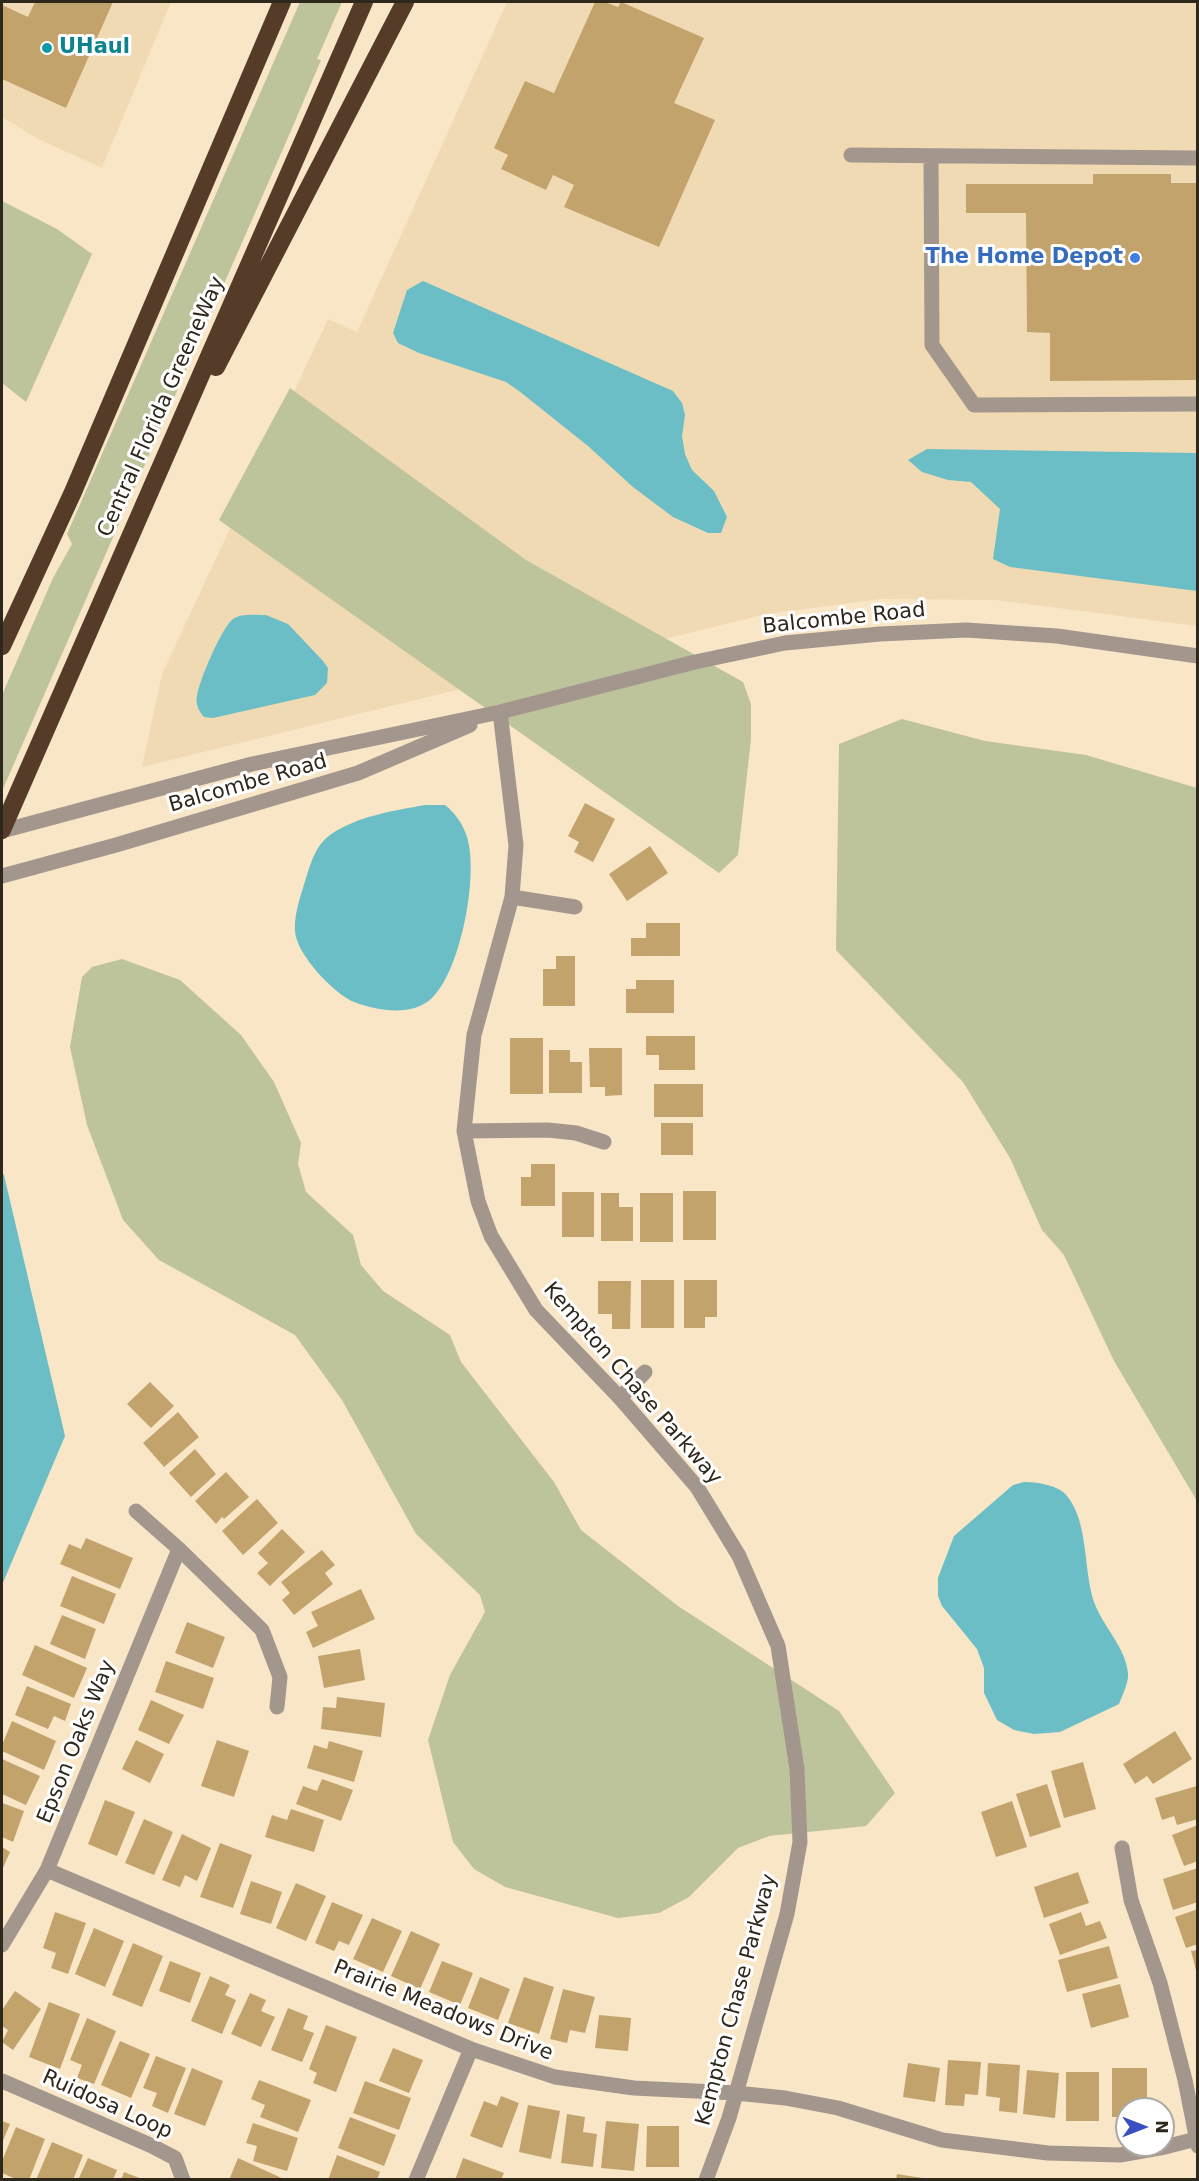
<!DOCTYPE html>
<style>
body{margin:0}
#map{position:relative;width:1199px;height:2181px;overflow:hidden;background:#f8e6c7;font-family:"DejaVu Sans",sans-serif}
canvas{display:block}
.frame{position:absolute;inset:0;border:3px solid #2e271b;pointer-events:none}
.north{position:absolute;left:1115px;top:2097px;width:60px;height:60px;box-sizing:border-box;background:#fff;border:2px solid #aba9a4;border-radius:50%;rotate:90deg;font-size:16px;font-weight:700;line-height:24px;text-align:center;color:#2e271b}
.north::after{content:'';display:block;margin:auto;width:21px;height:27px;background:#3a4fc2;clip-path:polygon(50% 0,100% 100%,50% 72%,0 100%)}
</style>
<div id="map">
<canvas width="1199" height="2181"></canvas>
<div class="frame"></div>
<div class="north">N</div>
</div>
<script>
const ctx = document.querySelector('canvas').getContext('2d');
ctx.lineJoin = 'round';
function paint(path, color) {
  ctx.fillStyle = color;
  ctx.fill(path, 'evenodd');
}
function strokePath(path, color, width, dash) {
  ctx.strokeStyle = color;
  ctx.lineWidth = width;
  ctx.lineCap = dash ? 'butt' : 'round';
  ctx.setLineDash(dash || []);
  ctx.stroke(path);
}
function write(font, color, halo, rows, align = 'center') {
  ctx.font = font + ' "DejaVu Sans",sans-serif';
  ctx.lineWidth = 6;
  ctx.setLineDash([]);
  ctx.textBaseline = 'middle';
  ctx.strokeStyle = halo;
  ctx.fillStyle = color;
  for (const [text, x, y, turn = 0] of rows) {
    ctx.save();
    ctx.translate(x, y);
    ctx.rotate((+turn || 0) * Math.PI / 180);
    ctx.textAlign = isNaN(turn) ? turn : align;
    if (halo) ctx.strokeText(text, 0, 0);
    ctx.fillText(text, 0, 0);
    ctx.restore();
  }
}
paint(new Path2D(`
 M2,2h169l-69,166 -64,-29 -36,-22z
 M507,2h690v624l-201,-26 -115,-1 -114,15 -625,153 20,-93 166,-355 29,13z`), '#f0dab4');
paint(new Path2D(`
 M300,2h42l-25,57 4,1 -31,73 -288,658v-96l51,-117 19,-34 -5,-10z
 M2,201l55,28 35,25 -66,148 -24,-19z
 M290,388l236,172 217,122 8,22v35l-13,116 -19,18 -500,-353z
 M902,719l83,22 101,14 111,33v713l-83,-140 -50,-106 -22,-25 -32,-72 -47,-76 -127,-132 3,-206z
 M122,959l58,21 61,55 33,47 27,61 -3,21 8,28 47,43 8,30 22,26 67,44 11,27 93,120 27,48 97,76 161,105 56,82 -29,33 -97,10 -31,12 -49,49 -30,16 -41,5 -113,-31 -31,-18 -21,-27 -25,-102 22,-65 35,-63 -5,-17 -64,-61 -74,-134 -47,-65 -136,-75 -36,-40 -36,-95 -17,-78 12,-70 10,-10z`), '#bdc39a');
paint(new Path2D(`
 M423,281l250,110 9,12 3,12 -3,21 3,18 7,16 22,21 13,26 -6,16h-13l-35,-16 -40,-30 -45,-41 -69,-55 -13,-9 -87,-29 -21,-10 -5,-10 14,-43z
 M927,449l270,4v138l-187,-24 -17,-8 7,-50 -29,-27 -23,-2 -26,-8 -14,-12z
 M266,615l22,9 35,37 5,7 -1,15 -12,12 -102,23 -9,-1c-5,-5 -9,-14 -7,-21 2,-15 25,-69 36,-77 8,-6 23,-4 33,-4z
 M425,805h20c9,7 17,18 21,29 14,37 -5,137 -34,164 -20,19 -54,13 -78,4 -20,-8 -58,-48 -59,-71 -1,-18 6,-36 11,-53 5,-16 10,-33 24,-43 27,-19 63,-24 95,-30z
 M2,1173l2,2 61,261 -63,149z
 M1024,1482c13,0 35,3 43,14 22,27 16,73 27,106 9,25 31,44 34,71 1,9 -6,23 -9,31l-59,28 -26,2 -20,-4 -17,-10 -13,-27v-25l-7,-19 -35,-43 -4,-10v-18l16,-42 59,-51z`), '#6bbec6');
paint(new Path2D(`
 M35,2h78l-47,106 -64,-29v-74l26,12z
 M595,2h10l13,5 3,-5 83,36 -30,65 41,17 -56,127 -95,-40 10,-22 -21,-10 -7,15 -45,-21 7,-14 -14,-7 31,-67 29,12z
 M1093,174h78v9h27v197l-148,1v-48l-23,-1 -1,-119h-60v-29h127z
 M585,803l30,16 -22,43 -19,-10 5,-10 -11,-6z
 M650,846l18,27 -41,28 -18,-27z
 M646,923h34v33h-49v-18h15z
 M556,956h19v50h-32v-37h13z
 M636,980h38v33h-48v-24h10z
 M646,1036h49v34h-36v-15h-13z
 M510,1038h33v56h-33z
 M589,1048h33v47l-17,1v-9h-15z
 M549,1050h21v12h12v31h-33z
 M654,1084h49v33h-49z
 M661,1123h32v32h-32z
 M531,1164h24v42h-34v-29h10z
 M683,1191h33v49h-33z
 M562,1192h32v45h-32z
 M601,1193h18v14h14v34h-32z
 M640,1193h33v49h-33z
 M641,1280h33v48h-33z
 M684,1280h33v37h-12v11h-21z
 M598,1281h33l-1,48h-18v-15h-14z
 M150,1382l24,24 -23,22 -24,-24z
 M178,1412l21,25 -35,30 -21,-24z
 M195,1449l21,25 -25,23 -22,-24z
 M226,1472l23,25 -25,22 -2,-2 -6,7 -21,-23z
 M257,1499l21,24 -35,32 -21,-24z
 M282,1529l23,23 -35,34 -13,-13 11,-10 -10,-10z
 M86,1538l47,20 -13,31 -60,-25 9,-20 12,5z
 M322,1550l13,15 -10,8 8,11 -39,31 -12,-15 8,-7 -9,-11z
 M72,1576l44,18 -12,30 -44,-18z
 M361,1589l14,30 -62,29 -7,-16 12,-6 -7,-14z
 M62,1615l34,14 -11,30 -35,-15z
 M187,1622l38,15 -12,31 -38,-15z
 M35,1645l52,23 -13,30 -52,-23z
 M360,1649l5,31 -41,8 -6,-32z
 M166,1661l48,17 -11,31 -48,-17z
 M27,1686l44,18 -6,17 -11,-5 -6,13 -33,-14z
 M337,1697l48,6 -4,34 -60,-8 2,-22 13,1z
 M151,1700l33,15 -15,29 -31,-14z
 M12,1721l44,20 -12,29 -42,-19v-6z
 M1175,1731l17,28 -39,25 -6,-8 -12,8 -12,-20z
 M136,1740l28,14 -14,29 -28,-14z
 M217,1740l32,11 -15,46 -33,-11z
 M329,1741l34,10 -9,31 -47,-14 7,-23 13,4z
 M2,1759l38,17 -14,29 -24,-11z
 M1083,1762l13,47 -32,9 -13,-47z
 M322,1779l31,11 -12,31 -45,-17 7,-18 14,5z
 M1047,1784l14,43 -31,10 -14,-43z
 M1197,1786l1,33 -21,6 -3,-9 -12,4 -7,-22z
 M105,1800l30,12 -18,44 -29,-12z
 M1012,1801l15,46 -31,10 -15,-45z
 M2,1803l22,8 -11,31 -11,-5z
 M291,1809l33,11 -10,32 -49,-15 7,-22 15,5z
 M144,1819l29,13 -19,43 -29,-12z
 M1198,1825v36l-14,5 -12,-31z
 M182,1834l29,14 -14,33 -12,-6 -5,12 -18,-7z
 M220,1843l32,12 -19,53 -33,-11z
 M2,1847l8,5 -8,18z
 M1198,1868v34l-25,8 -10,-31z
 M1078,1872l11,31 -45,15 -10,-31z
 M251,1881l31,11 -11,32 -31,-10z
 M296,1883l30,13 -20,45 -30,-13z
 M332,1902l31,13 -14,30 -10,-4 -5,10 -19,-8z
 M1198,1909v35l-12,4 -11,-31z
 M55,1912l31,11 -18,51 -17,-6 5,-15 -13,-5z
 M1081,1912l5,14 14,-5 7,17 -47,17 -11,-31z
 M372,1918l30,13 -19,41 -30,-13z
 M94,1928l30,13 -19,46 -30,-13z
 M411,1931l29,13 -20,45 -29,-13z
 M133,1943l30,13 -21,51 -30,-12z
 M1109,1946l9,32 -51,14 -9,-32z
 M1198,1950v24h-1l-6,-23z
 M170,1961l31,12 -11,30 -31,-12z
 M442,1961l31,12 -13,32 -31,-13z
 M210,1976l20,9 -5,10 11,5 -14,34 -31,-13z
 M480,1977l30,12 -12,31 -30,-12z
 M524,1977l30,10 -15,47 -31,-11z
 M1120,1984l9,33 -38,11 -9,-34z
 M563,1989l32,8 -10,36 -15,-3 -3,13 -17,-4z
 M15,1991l26,18 -28,41 -11,-8 6,-12 -6,-4v-16z
 M250,1993l16,7 -5,11 14,6 -14,30 -30,-13z
 M49,2002l31,12 -20,55 -31,-12z
 M288,2008l20,8 -5,13 11,4 -12,29 -31,-12z
 M599,2015l32,3 -3,33 -33,-3z
 M87,2018l29,13 -22,53 -17,-6 5,-13 -12,-5z
 M326,2025l31,12 -21,55 -23,-9 4,-10 -8,-4z
 M120,2041l30,13 -19,44 -30,-13z
 M393,2048l30,12 -14,33 -30,-12z
 M156,2056l30,12 -18,45 -16,-7 5,-13 -14,-5z
 M948,2060l33,2 -3,33 -13,-1 -1,12 -19,-1z
 M908,2063l32,5 -5,34 -32,-5z
 M988,2063l32,2 -3,48 -18,-2 1,-13 -14,-2z
 M192,2068l31,13 -18,45 -31,-12z
 M1112,2068h35v41h-20v8h-15z
 M1027,2070l32,3 -4,45 -32,-4z
 M1066,2072h33v49h-33z
 M259,2080l52,20 -13,32 -38,-15 5,-12 -14,-6z
 M365,2081l46,17 -12,32 -46,-17z
 M501,2096l18,7 -17,45 -32,-12 14,-35 13,5z
 M528,2105l32,6 -9,48 -32,-7z
 M567,2114l18,3 -2,15 14,2 -4,33 -32,-4z
 M350,2117l46,18 -12,31 -46,-18z
 M2,2121l8,3 -8,19z
 M606,2121l33,3 -5,47 -33,-3z
 M253,2123l45,15 -11,33 -34,-10 4,-15 -11,-3z
 M647,2126h32v41h-33z
 M16,2127l29,12 -16,41h-11l-16,-7v-12z
 M52,2142l31,13 -10,25h-37z
 M337,2155l43,17 -3,8h-49z
 M88,2158l29,12 -4,10h-35z
 M238,2158l48,22h-57z
 M463,2158l41,15 -3,7h-46z
 M124,2172l18,7v1h-21z
 M897,2174l25,4v2h-26z`), '#c3a36c');
strokePath(new Path2D(`
 M851,155l347,3
 M931,156l1,189 42,60 224,-1
 M500,712l16,133 -4,52 -38,138 -10,96 14,70 13,35 45,74 84,88 77,89 42,69 39,90 19,123 3,73 -13,72 -58,204 -23,62
 M2,831l250,-67 248,-52 195,-50 90,-19 95,-9 86,-4 91,6 141,20
 M2,876l114,-31 242,-72 112,-48
 M512,897l63,10
 M464,1131l84,-1 28,3 28,9
 M620,1398l25,-26
 M136,1511l43,38 83,81 18,47 -3,30
 M1122,1848l9,52 29,83 25,97 13,66
 M47,1870l424,179 84,28 79,11 102,5 49,5 53,10 104,32 106,13 72,2 45,-8 31,-8
 M2,1945l45,-75 132,-321
 M2,2081l148,64 25,13 8,22
 M416,2180l55,-131`), '#a3968d', 15);
strokePath(new Path2D(`
 M216,367l189,-365
 M2,646l71,-154 209,-490
 M2,830l362,-828`), '#543c29', 18);
for (const [x, y, r, color] of [
 [47,48,6,"#0f9aa8"],
 [1135,258,6,"#3f7fe0"]
]) {
  const dot = new Path2D();
  dot.arc(x, y, r, 0, 2 * Math.PI);
  ctx.fillStyle = color;
  ctx.fill(dot);
  strokePath(dot, '#fff', 2);
}
write('bold 21px', '#0d838f', '#fff', [
 ["UHaul",59,48]
], 'left');
write('bold 21px', '#366cbe', '#fff', [
 ["The Home Depot",1123,258]
], 'right');
write('21px', '#2e271b', '#fff', [
 ["Central Florida GreeneWay",162,407,-66],
 ["Balcombe Road",844,619,-6],
 ["Balcombe Road",248,784,-16],
 ["Kempton Chase Parkway",632,1384,49],
 ["Epson Oaks Way",77,1742,-68],
 ["Kempton Chase Parkway",737,2000,-75],
 ["Prairie Meadows Drive",443,2011,22],
 ["Ruidosa Loop",107,2105,24]
]);
</script>
